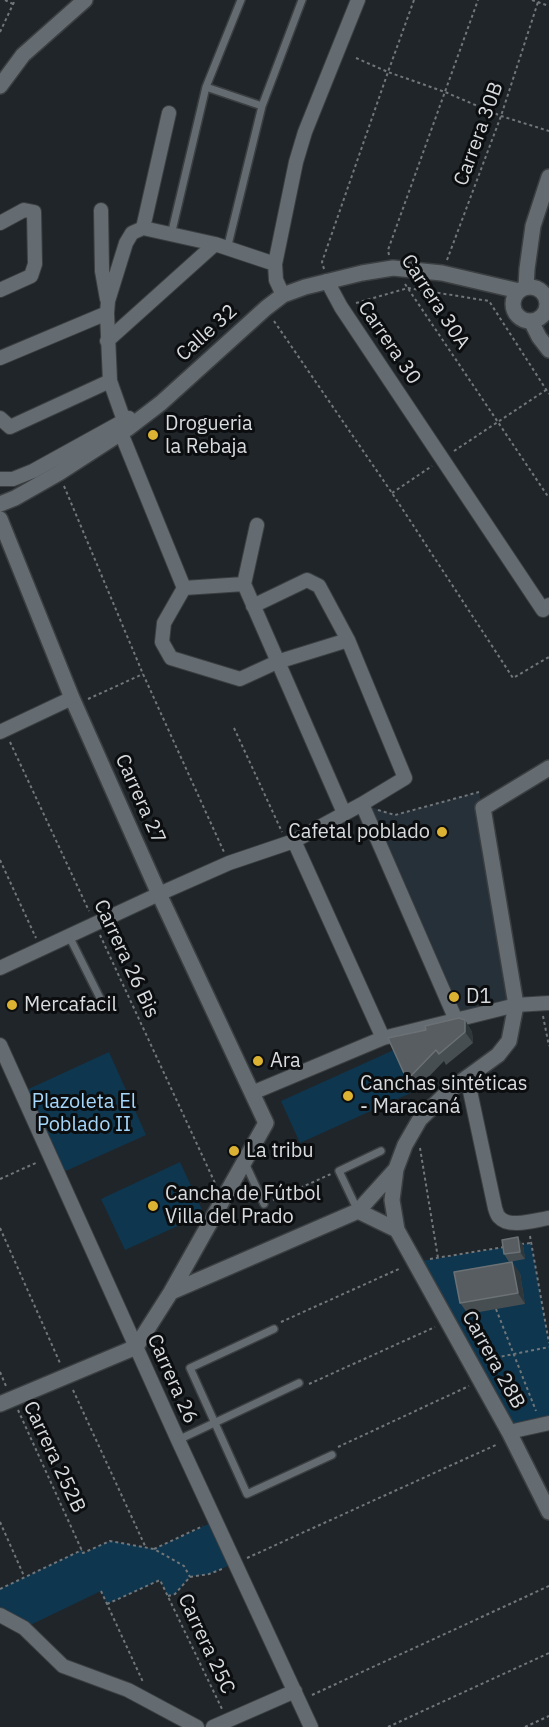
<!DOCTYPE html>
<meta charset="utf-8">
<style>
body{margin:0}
canvas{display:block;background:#1f2529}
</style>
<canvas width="549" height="1727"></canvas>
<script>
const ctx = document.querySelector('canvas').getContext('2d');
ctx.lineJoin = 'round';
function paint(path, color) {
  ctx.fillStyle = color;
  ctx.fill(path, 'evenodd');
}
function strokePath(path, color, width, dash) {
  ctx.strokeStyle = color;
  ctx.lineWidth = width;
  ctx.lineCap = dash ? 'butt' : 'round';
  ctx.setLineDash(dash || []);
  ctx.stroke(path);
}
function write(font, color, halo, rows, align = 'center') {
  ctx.font = font + ' "IBM Plex Sans",sans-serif';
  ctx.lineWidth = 6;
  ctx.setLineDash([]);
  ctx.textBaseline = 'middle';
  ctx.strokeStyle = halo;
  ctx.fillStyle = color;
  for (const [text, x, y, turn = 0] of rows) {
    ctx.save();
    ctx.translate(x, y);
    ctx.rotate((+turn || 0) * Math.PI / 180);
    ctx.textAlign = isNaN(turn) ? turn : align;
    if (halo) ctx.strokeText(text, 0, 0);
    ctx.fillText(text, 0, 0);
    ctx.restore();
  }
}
paint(new Path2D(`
 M479,792l37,213 -60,15 -94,-216 33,11z`), '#263038');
paint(new Path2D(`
 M396,1049l19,42 -115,52 -19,-42z
 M109,1052l37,83 -87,39 -37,-82z
 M180,1162l24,52 -79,36 -24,-51z
 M531,1243l18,100v80l-40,9 -94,-170z
 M215,1521l20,42 -26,11 -19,3 -15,17 -7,2 -8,-16 -53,24 -6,-13 -77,37 -24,-13v-26l82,-39 2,3 26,-12 44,8z`), '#0e364e');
const lane = new Path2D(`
 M206,87l56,19
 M171,235l35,-148 35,-87
 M227,249l35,-143 40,-106
 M69,936l33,66
 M245,1163l19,41
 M358,1211l-19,-40 42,-20
 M274,1329l-84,39 57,126 85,-39
 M178,1440l121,-57`);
const street = new Path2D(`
 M101,210l1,61 5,28
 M0,223l24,-13 10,2 1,52 -4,12 -31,14
 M143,228l26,-115
 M327,281l14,26 202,303 6,-5
 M283,295l-7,-15 -1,-16 21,-102 9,-30 53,-132
 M107,341l108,-97
 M0,358l107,-45
 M0,418l10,9 100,-46
 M127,429l-17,-48 -3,-68 1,-12 18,-58 6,-10 11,-5 72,16 60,20
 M121,433l63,155
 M0,479h13l20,-8 96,-53
 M257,525l-13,59 100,229
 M184,588l-20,35 -2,19 9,16 69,21 37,-17 71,-22
 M184,588l60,-4
 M0,732l72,-34
 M362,804l94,216
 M294,841l89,197
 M0,968l159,-74 70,-31 65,-22 68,-37 43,-26 -57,-138 -29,-54 -12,-6 -54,26
 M0,1045l178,395 133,287
 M467,1077l28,131c1,3 2,7 4,9 10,12 37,3 50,1
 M252,1093l131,-55 133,-33 33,-2
 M509,1432l40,-9
 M0,1615l24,13 39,38 65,24 69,37
 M213,1727l82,-36`);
const secondary = new Path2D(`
 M0,86l23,-31 62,-55
 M526,287l1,-18 6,-43 16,-49
 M513 304a17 17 0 1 1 34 0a17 17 0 1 1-34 0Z
 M531,321l8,16 10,13
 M0,504l15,-6 44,-25 68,-44 34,-26 105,-95 17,-13 22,-8 57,-14 31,-5 49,5 77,18
 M0,519l72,179 87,196 107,229 -95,169 -35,55 -136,57
 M396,1169l-4,31 5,30 112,202 40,80
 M358,1211l39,19
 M171,1292l187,-81 38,-42 9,-24 15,-26 30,-29 48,-35 11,-14 7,-36 -33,-197 66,-40`);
strokePath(lane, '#3b3f42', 10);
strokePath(street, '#3b3f42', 16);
strokePath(secondary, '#3b3f42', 18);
strokePath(new Path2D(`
 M5,0l8,4
 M532,0l17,6
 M0,32l15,-32
 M356,58l32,14 57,20 56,24 48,15
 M389,255l-1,-5 90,-250
 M447,260l54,-144 37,-114
 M324,269l-2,-7 66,-190 26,-72
 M405,284l144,214
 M356,303l52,-15 81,13 60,93
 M274,321l118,172 121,185 36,-21
 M454,451l95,-63
 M64,486l79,188 81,178
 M392,493l40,-27
 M88,699l55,-25
 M234,728l48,104
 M10,742l79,169
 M378,810l17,5 84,-23
 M0,860l36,78
 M100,935l115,248
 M543,1016l6,30
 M420,1148l18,110
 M0,1179l38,-17
 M273,1200l58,-26
 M0,1228l60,135
 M530,1236l19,107
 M521,1244l10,-1
 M430,1259l74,-12
 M496,1309l40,102
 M281,1322l120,-54
 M484,1360l65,-13
 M0,1372l6,14
 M309,1384l126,-57
 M73,1390l73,158
 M18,1410l65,143 27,-12 44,8 30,17 6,11
 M338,1447l131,-61
 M0,1522l24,54
 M154,1549l49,-23
 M247,1558l251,-114
 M0,1589l82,-39
 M101,1591l42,91
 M168,1596l7,-2 15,-17 19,-3 13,-5
 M107,1604l53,-24 62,129
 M312,1695l237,-109
 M388,1727l161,-74
 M525,1727l24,-11`), '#71767a', 2, [3, 3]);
strokePath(lane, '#656c71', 7);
strokePath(street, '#656c71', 14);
strokePath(secondary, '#656c71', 15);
paint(new Path2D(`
 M465,1020l7,12 1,11 -27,22 -2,-4 -29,30 -8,-11z
 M523,1245l2,14 -16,3 -5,-8z
 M520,1273l5,31 -57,10 -8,-11z`), '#474e52');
paint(new Path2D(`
 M465,1020l7,12 1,11 -8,-11z
 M518,1237l5,8 2,14 -5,-7z
 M512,1262l8,11 5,31 -7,-11z`), '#30373b');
const building = new Path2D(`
 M459,1018l6,2v12l-26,22 -3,-4 -29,30 -19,-42 38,-8 -1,-4z
 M518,1237l2,15 -16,2 -2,-14z
 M512,1262l6,31 -58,10 -6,-31z`);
paint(building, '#575d61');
strokePath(building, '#6b7175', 1.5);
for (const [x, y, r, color] of [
 [153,435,6,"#dcb233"],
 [442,832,6,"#dcb233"],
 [454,997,6,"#dcb233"],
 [12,1005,6,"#dcb233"],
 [258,1061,6,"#dcb233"],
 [348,1096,6,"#dcb233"],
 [234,1151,6,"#dcb233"],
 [153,1206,6,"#dcb233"]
]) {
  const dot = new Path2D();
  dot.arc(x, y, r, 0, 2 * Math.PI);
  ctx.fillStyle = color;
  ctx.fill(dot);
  strokePath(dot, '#0b0d0f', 2);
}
write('20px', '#d8dcdf', '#0b0d0f', [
 ["Carrera 30B",479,134,-70],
 ["Carrera 30A",435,302,57],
 ["Calle 32",207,333,-42],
 ["Carrera 30",389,343,56],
 ["Carrera 27",140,799,66],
 ["Carrera 26 Bis",126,959,65],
 ["Carrera 28B",493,1360,61],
 ["Carrera 26",172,1379,66],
 ["Carrera 252B",54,1457,65],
 ["Carrera 25C",206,1644,65]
]);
write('20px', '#d8dcdf', '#0b0d0f', [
 ["Drogueria",165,424],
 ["la Rebaja",165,447],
 ["Cafetal poblado",430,832,"right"],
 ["D1",466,997],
 ["Mercafacil",24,1005],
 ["Ara",270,1061],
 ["Canchas sintéticas",360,1084],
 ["- Maracaná",360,1107],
 ["La tribu",246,1151],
 ["Cancha de Fútbol",165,1194],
 ["Villa del Prado",165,1217]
], 'left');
write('20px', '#a5d7fb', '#0b0d0f', [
 ["Plazoleta El",84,1102],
 ["Poblado II",84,1125]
]);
</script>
